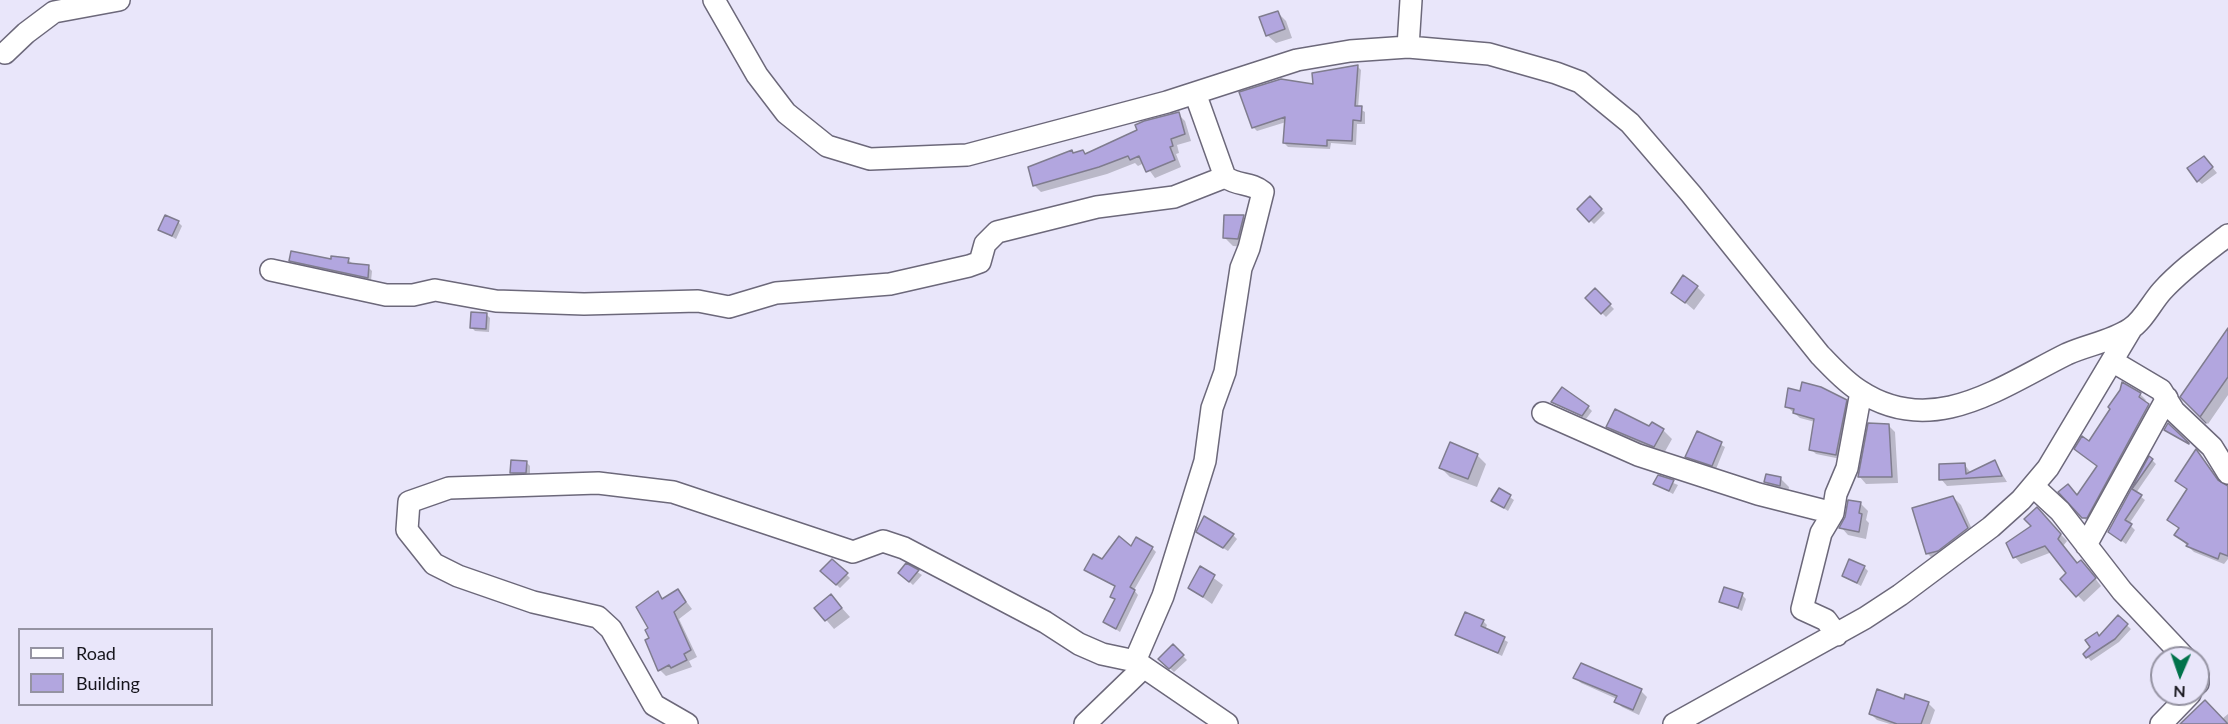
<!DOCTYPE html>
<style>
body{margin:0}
#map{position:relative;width:2228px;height:724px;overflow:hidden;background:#e9e6fa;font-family:Lato,sans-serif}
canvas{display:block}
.legend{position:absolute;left:18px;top:628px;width:195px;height:78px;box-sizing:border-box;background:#e9e6fa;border:2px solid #9593a2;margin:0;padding:8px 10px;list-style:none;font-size:18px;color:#17161d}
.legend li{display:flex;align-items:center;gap:12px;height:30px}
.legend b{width:30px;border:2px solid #9593a2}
.north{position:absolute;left:2150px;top:646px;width:60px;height:60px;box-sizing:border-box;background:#e9e6fa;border:2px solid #9593a2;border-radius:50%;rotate:182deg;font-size:16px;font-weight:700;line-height:24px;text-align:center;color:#17161d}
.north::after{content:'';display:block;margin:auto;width:21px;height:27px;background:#01724b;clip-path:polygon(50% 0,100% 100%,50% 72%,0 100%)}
</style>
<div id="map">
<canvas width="2228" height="724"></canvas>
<ul class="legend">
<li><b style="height:8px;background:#fff"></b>Road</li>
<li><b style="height:16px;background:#b2a6df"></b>Building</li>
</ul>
<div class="north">N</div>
</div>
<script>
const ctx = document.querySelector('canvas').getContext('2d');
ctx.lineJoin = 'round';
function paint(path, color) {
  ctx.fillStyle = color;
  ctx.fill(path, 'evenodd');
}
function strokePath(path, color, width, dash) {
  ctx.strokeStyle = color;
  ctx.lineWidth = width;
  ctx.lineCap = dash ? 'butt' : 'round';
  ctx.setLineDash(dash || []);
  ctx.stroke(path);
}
paint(new Path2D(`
 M1278,13l8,8 6,17 -16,5 -9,-8z
 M1357,66l4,4 -3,38 7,4v12h-8l-1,21 -25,-2 -1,6 -42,-2 -4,-4 2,-21 -29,9 -4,-4 62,-41z
 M1178,114l7,7 6,20 -14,4 2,8 -3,1 5,13 -26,11 -11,-15 -6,3 -3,-3 -28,11 -66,18 -7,-7 39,-31 10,-3 3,4z
 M2208,162l9,11 -15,11 -4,-3z
 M1590,199l15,14 -11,11 -15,-15z
 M1243,217l9,8 -5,22 -14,-1 -9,-9z
 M178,222l4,4 -6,13 -16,-9z
 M291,260h57l4,3 16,4 4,4 -1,10 -76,-17z
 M1697,287l8,8 -11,15 -21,-18z
 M1595,290l19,19 -8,8 -19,-19z
 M486,314l4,4 -1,14 -14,-1 -4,-4z
 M2228,348v47l-20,29 -23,-22z
 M2123,384l17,10 6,6 -2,2 10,9 -65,112 -6,-6 -6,-20 21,-31 -9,-23 22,-34z
 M1553,401l35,6 4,4 -6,8z
 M1846,401l5,6 -10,52 -25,-5 -5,-5 4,-27 -15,-4 -14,-12z
 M1888,425l7,7 3,51 -32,1 -6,-7z
 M1608,427l55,3 9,9 -9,16 -47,-20z
 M1698,433l27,14 -9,22 -29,-12z
 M1477,455l9,9 -9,23 -27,-10 -9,-9z
 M2202,457l21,29h5v73l-4,5 -30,-12 -18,-17 4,-6 -11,-9 19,-30 -11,-9z
 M2150,458l6,6 -20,29 9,7 -16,24 6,6 -9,14 -16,-12z
 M526,462l4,4v10l-14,1 -4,-4z
 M1995,462l12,20 -60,4 -6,-7 23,-15 7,9z
 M1659,477l19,8 -5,9 -18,-10z
 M1780,478l9,9 -1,7 -14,-4 -9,-8z
 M1499,490l15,10 -6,11 -15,-10z
 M1953,497l8,8 14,31 -40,25 -8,-8z
 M1860,503l8,8 -2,9 3,3 -3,16 -18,-4 -7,-8z
 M2037,509l30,32 -4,5 15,18 9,4 14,18 -17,16 -22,-23 6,-6 -16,-21 -31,12 -6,-7 -7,-13 25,-18z
 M1198,532l35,3 4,4 -9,12z
 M1152,548l4,4 -22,38 4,5 -18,37 -15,-10 11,-22 -4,-4 4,-9 -30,-17 46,-21z
 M832,561l18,17 -10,10 -18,-17z
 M906,565l16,10 -9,10 -13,-12z
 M1864,567l4,4 -7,15 -18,-10z
 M1200,568l23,17 -11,19 -22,-16z
 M678,591l14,18 -13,10 18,38 -8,4 3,6 -26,9 -6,-6 -10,-41 8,-36 6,7z
 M1742,595l4,4 -4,12 -21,-10z
 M831,596l19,21 -16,12 -18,-21z
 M2118,617l13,12 -12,13 -28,19 -6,-7z
 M1483,621l4,4 -2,5 23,12 -6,14 -46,-22z
 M1173,646l14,14 -13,12 -14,-13z
 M1575,677l66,14 6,6 -8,18 -17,-8 -6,-6 1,-2 -36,-16z
 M1905,701l23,2 7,7 -5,14h-40l-13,-4 -7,-7z
 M2228,714v10h-44l38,-5z`), '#0003');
const building = new Path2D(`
 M1278,11l7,18 -19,7 -7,-19z
 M1358,65l-3,41h7l-1,15 -8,-1 -1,21 -25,-1v6l-44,-3 2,-26 -33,11 -13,-36 42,-13 32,5 -1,-11z
 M1179,112l6,22 -14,5 2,7 -3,1 5,13 -29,12 -7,-16 -9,4 -2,-4 -29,11 -66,19 -5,-19 44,-17 1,3 10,-3 2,4 52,-24 -2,-5 9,-4z
 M2204,156l9,11 -16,15 -10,-14z
 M1590,196l12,13 -13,13 -12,-13z
 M165,215l14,6 -7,15 -14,-6z
 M1224,215h20l-6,24 -15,-1z
 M291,251l40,8v-3l18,2 -1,5 21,2 -1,13 -79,-17z
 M1683,275l15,11 -13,17 -14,-10z
 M1595,288l16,16 -10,10 -16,-16z
 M471,312l16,1 -1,16 -16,-1z
 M2228,328v49l-28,40 6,6 -26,-26z
 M1802,382l19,5 26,13 -11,55 -27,-5 5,-31 -21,-6 1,-4 -9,-2 3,-19 12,3z
 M2122,382l19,11 -2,4 10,7 -62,114h-5l-24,-26 10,-8 9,11 20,-29 -23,-17 8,-13 7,5 21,-32 -2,-2 12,-17z
 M1562,387l27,19 -7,10 -31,-14z
 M1615,409l34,17 3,-4 12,7 -10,18 -48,-20z
 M1868,423l21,1 3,53h-34z
 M2168,423l21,20v1l-25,-14z
 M1697,431l25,11 -10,24 -27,-9z
 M1450,442l28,12 -10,25 -29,-11z
 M2196,449l22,31 10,6v70l-8,-3 -2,6 -32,-13 2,-2 -14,-9 5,-7 -12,-8 20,-31 -12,-8z
 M2149,456l4,3 -21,30 10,6 -17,25 7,4 -11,17 -13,-9z
 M511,460l16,1 -1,12h-16z
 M1995,460l7,16 -63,4v-16l26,-1 1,11z
 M1766,474l15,3 -1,9 -16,-4z
 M1658,475l16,5 -5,11 -16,-7z
 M1499,488l12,7 -7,13 -13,-7z
 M1953,496l15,32 -30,23 -12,3 -14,-46z
 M1848,500l13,2 -2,11 3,1 -3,18 -20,-4 6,-11z
 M2037,507l24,27 -3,5 19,24 4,-3 15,18 -20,19 -16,-18 6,-6 -21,-27 -32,12 -7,-15 25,-17 -7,-7z
 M1204,516l30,18 -11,14 -27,-16z
 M1119,536l12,10 5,-9 17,10 -23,40 5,3 -19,39 -13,-7 12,-23 -5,-2 5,-11 -31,-16 9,-16 9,5z
 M832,559l16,14 -12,12 -16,-14z
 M1849,559l16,7 -8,17 -15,-7z
 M906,563l13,7 -10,12 -11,-9z
 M1200,566l15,9 -12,22 -15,-9z
 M1724,587l19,6 -5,15 -19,-6z
 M678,589l8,13 -12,10 17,38 -7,4 3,6 -16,8 -2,-3 -11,6 -13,-31 4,-2 -4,-8 3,-2 -12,-21 22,-16 4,8z
 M831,594l11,14 -17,13 -11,-13z
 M1465,612l19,8 -3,6 24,11 -7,16 -43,-18z
 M2118,615l10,9 -13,15 -29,19 -3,-4 7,-7 -5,-7 12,-8 2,4z
 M1173,644l11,11 -15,14 -11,-10z
 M1581,663l61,26 -9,21 -19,-8 3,-6 -44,-18z
 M1877,689l27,10 1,-5 24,8 -8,22h-24l-28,-10z
 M2205,700l23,24h-48z`);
paint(building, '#b2a6df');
strokePath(building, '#7f7c8e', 1.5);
const minor = new Path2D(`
 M714,0l43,75 29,38 41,33 43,13 97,-4 200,-53 130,-42 53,-9 58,-4 81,7 67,19 24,9 50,41 61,71 129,161c12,12 25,27 40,36 73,48 142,-5 207,-37 20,-9 45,-13 63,-25 13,-8 22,-27 32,-38 19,-21 44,-39 66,-56
 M1408,47l3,-47
 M5,53l21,-20 28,-21 65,-12
 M271,270l115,25h27l22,-5 61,11 88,3 114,-3 31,6 47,-14 114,-9 79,-18 11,-4 5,-18 12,-12 100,-25 77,-10 51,-20
 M2112,361l49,29 13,21 38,36 16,26
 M1543,413l95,42 120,39 75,19
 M2033,486l27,25 62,80 63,67
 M2086,545l81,-147
 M1837,635l-11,-15 -24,-11 19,-76 12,-20 3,-19 11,-26 14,-76
 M1135,661l28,-65 42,-135 7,-53 13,-36 16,-104 8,-20 14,-56c-12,-10 -25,-6 -38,-15l-30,-84
 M2198,676v7
 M687,724l-33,-19 -43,-76 -13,-12 -65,-15 -75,-26 -24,-12 -27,-34 2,-28 40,-14 149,-5 75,9 180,60 30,-11 21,7 141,74 34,22 23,10 33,7 92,63
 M1085,724l59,-57
 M1674,724l191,-106 35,-23 91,-68 30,-27 27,-32 83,-139
 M2161,724l29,-30`);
strokePath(minor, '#6c687a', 24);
strokePath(minor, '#fff', 21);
</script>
